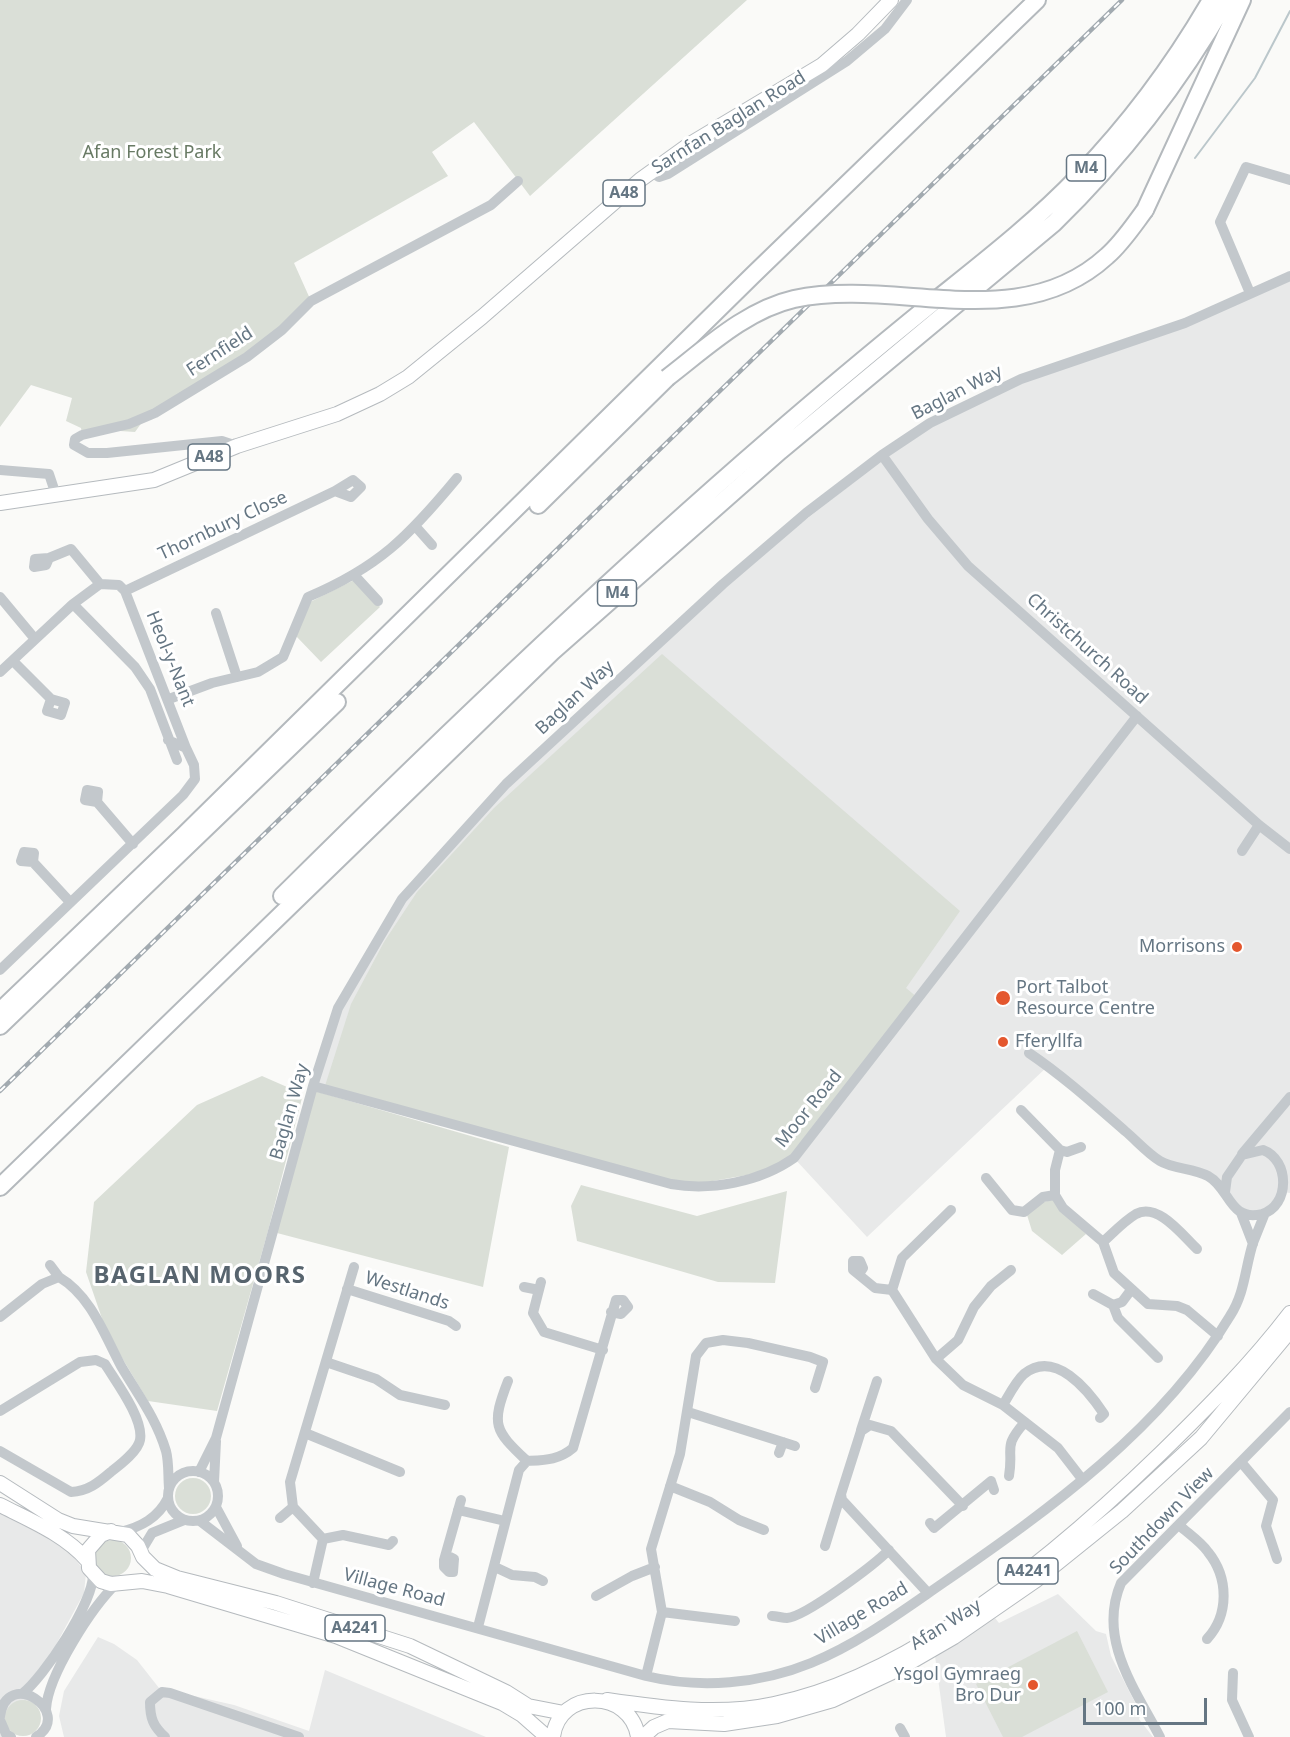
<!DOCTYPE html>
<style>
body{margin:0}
#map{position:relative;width:1290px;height:1737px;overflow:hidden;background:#fafaf8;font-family:"Noto Sans",sans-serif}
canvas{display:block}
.scale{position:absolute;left:1083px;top:1698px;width:124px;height:27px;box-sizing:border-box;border:3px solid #657683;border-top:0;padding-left:8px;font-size:18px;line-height:21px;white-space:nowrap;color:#657683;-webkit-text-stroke:4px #fff;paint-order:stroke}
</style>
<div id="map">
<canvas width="1290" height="1737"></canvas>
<div class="scale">100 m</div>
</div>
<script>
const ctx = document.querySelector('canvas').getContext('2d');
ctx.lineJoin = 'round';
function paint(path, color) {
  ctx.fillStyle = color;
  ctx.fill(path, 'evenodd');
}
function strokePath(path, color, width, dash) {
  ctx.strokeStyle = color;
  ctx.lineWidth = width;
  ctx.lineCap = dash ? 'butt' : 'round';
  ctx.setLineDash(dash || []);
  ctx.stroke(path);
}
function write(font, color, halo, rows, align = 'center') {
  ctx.font = font + ' "Noto Sans",sans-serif';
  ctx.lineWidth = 6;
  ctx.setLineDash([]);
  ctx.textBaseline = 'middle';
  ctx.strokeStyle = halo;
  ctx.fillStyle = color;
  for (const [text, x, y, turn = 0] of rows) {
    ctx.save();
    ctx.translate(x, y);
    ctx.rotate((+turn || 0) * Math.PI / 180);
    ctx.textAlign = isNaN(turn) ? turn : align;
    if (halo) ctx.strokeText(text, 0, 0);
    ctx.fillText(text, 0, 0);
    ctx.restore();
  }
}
paint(new Path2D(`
 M1290,275v918l-7,-1 -18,21h-24l-34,-38 -47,-14 -112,-95 -181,171 -73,-79 -481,-72 25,-78 64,-109 104,-115 217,-200 207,-161 91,-44 112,-37z
 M0,1514l66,33 20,26 -2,20 -78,144h-6z
 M1058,1594l38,37 10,3 5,22 30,58 -2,5 14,18h-207l-11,-81 60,-38 4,5z
 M98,1637l16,7 23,16 22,28 75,17 75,26 16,-61 161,67h-422l-5,-21 5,-25z`), '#e8e9e9');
paint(new Path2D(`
 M0,0h747l-217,196 -56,-74 -42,30 16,24 -154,87 17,38 -29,29 -134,84 -13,18 -30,-2 -23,5 -1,-7 -15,-7 6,-23 -41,-13 -31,42z
 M354,580l26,27 -59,55 -25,-26 12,-33z
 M662,654l298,257 -54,77 12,10 -124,160 -19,12 -90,16 -361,-97 27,-85 33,-62 33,-50 77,-84z
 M262,1076l41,18 -35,137 -51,180 -69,-10 -41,-68 -21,-61 8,-70 103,-97z
 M315,1091l194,56 -26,140 -206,-54z
 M581,1185l116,31 90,-25 -12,92 -57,-1 -141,-41 -6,-35z
 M1053,1200l33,34 -24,21 -30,-24 -5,-16 16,-13z
 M175 1496a18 18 0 1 1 36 0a18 18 0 1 1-36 0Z
 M95 1558a18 18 0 1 1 36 0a18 18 0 1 1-36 0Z
 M1077,1631l31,61 -86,45h-19l-27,-53z
 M5 1718a18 18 0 1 1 36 0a18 18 0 1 1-36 0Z`), '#dadfd7');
strokePath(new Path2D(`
 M1195,158l60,-80 35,-67`), '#bbc7cb', 2);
const major = new Path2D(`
 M0,503l154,-23 83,-34 100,-32 43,-20 28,-17 74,-60 158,-137 50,-36 132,-79 36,-31 33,-34
 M0,1483l58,37 15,6 55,9 10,11 5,11 12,12 22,9 99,25 134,43 96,46 22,14 36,7
 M0,1505c31,16 64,29 87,55
 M111,1531l-10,4 -13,15 1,18 12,13 10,3 31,-3 26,5 168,50 166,67 20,12 25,22
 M607,1700c55,8 112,16 167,4 139,-28 287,-154 387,-251 46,-45 90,-89 129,-140
 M553,1737c6,-49 78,-48 85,0
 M643,1737l11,-10 14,-6 56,3 53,-8 56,-16 64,-30 57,-33 81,-56 87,-70 79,-73 89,-107`);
const highway = new Path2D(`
 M1145,210l97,-210
 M538,505l129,-127
 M282,896c159,-158 320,-312 489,-458 53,-46 106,-90 160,-134 51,-41 103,-81 148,-128 51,-53 95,-112 132,-176
 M0,1011l184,-176 569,-560 284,-275
 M0,1026l337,-324
 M0,1187l552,-535 228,-201 274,-228c69,-67 125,-140 173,-223`);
strokePath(major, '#b5babe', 16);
strokePath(highway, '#b4b9bd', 20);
strokePath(new Path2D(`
 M651,172l8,5 9,-3 179,-113 38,-32 22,-29
 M1250,293l-30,-71 26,-55 44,13
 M237,446l-15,-5 -115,12h-19l-14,-8 1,-6 7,-4 47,-11 26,-11 92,-56 35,-27 29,-29 180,-96 27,-24
 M882,455l46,64 40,47 291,259 31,24
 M0,470l49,4 7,21
 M416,527l16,18
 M49,558l-14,1 -1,8 12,-2 3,-7 22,-9 29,35
 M354,575l24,26
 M125,591l210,-100 18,-11 8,7 -10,10 -16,-6
 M0,597l35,42
 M73,604l62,63 15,22 27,71
 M216,613l21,64
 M13,661l38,38 14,4 -4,12 -14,-4 4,-12
 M0,672l73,-68 27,-20 19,1 6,6 61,157
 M169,699l43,-16 46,-11 25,-15 25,-60c71,-30 101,-61 149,-119
 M97,802l-12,-2 2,-10 11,2 -1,10 36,42
 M1242,851l17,-26
 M33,862l1,-9 -10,-1 -3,9 12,1 37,40
 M0,970l183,-175 12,-16 -1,-14 -8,-17 -18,-8
 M1029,1053c34,23 65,51 96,78 11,9 22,22 35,30 13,8 33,7 48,15 22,12 21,46 54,38 28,-8 28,-54 1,-64l-21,5 -15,22 -2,15
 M313,1086l358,98c40,7 89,-2 123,-26l343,-442
 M1021,1110l39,40 -5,20v25l8,13 40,34 11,31 34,31 29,2 10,4 31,26
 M1060,1150l7,2 14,-5
 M1242,1154l48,-57
 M986,1178l26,32 12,2 19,-15 12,-2
 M951,1210l-49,48 -10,32 44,69 27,26 40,20 55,43 24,31
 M1241,1213l12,31
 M1103,1242c10,-9 21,-21 33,-28 22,-12 47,22 61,35
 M50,1265l9,12
 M859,1274l4,-6 -3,-7h-7v9l22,18 17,2
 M541,1282l-8,31 11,19 59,18
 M524,1287l15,3
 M347,1289l102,32 7,5
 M1093,1294l20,11 9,-3 9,-12
 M1113,1305l5,13 40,40
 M0,1317l42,-33 17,-7c32,19 45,57 62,89 17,29 35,52 45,85 3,11 2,25 3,37
 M936,1359l22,-19 16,-33 17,-21 20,-16
 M326,1362l50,17 24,16 45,10
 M508,1381c-17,44 -14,49 19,80
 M1003,1405c6,-10 13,-24 21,-31 31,-25 64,16 80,40l-4,4
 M0,1411l80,-49 16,-2 9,4c11,18 39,55 35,76 -2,11 -19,24 -28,31 -13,11 -23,20 -41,21l-71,-41
 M688,1412l107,34
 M861,1430l16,-49
 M305,1433l95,39
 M779,1453l4,-11
 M1241,1462l32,38 -7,26 11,33
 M168 1496a25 25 0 1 1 50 0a25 25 0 1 1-50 0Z
 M199,1472l17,-34 97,-352 25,-78 64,-109 104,-115 217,-200 83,-71 76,-58 48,-32 91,-44 164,-56 105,-47
 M1009,1476c5,-29 -7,-28 16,-54
 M214,1482l2,-41
 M670,1486l40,16 29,18 25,10
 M216,1507l21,39
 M458,1510l47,11
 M280,1518l13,-11
 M200,1521l56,43 28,10 362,102c54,13 114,8 165,-13 47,-19 90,-51 132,-80 107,-74 219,-154 287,-267 15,-23 15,-48 23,-73 4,-10 8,-20 12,-30
 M930,1523l4,5 57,-47 3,9
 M1180,1526c9,8 21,16 28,26 21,26 21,63 -1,87
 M120,1532c21,-5 38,-14 48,-34
 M323,1539l20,-4 46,10 4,-4
 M825,1546l16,-52
 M140,1553l12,-20 32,-13
 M444,1560l6,-3 4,2 -1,13h-4l-5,-5v-7l17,-60
 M495,1567l17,8 23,2 8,4
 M313,1583l10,-44 -30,-32 -3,-25 64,-215
 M928,1593l-86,-93 -1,-6 20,-63 9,-6 21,6 72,75
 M596,1596l36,-20 23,-9
 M662,1612l73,9
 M772,1616c5,0 10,2 15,2 18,-1 87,-53 102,-68
 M478,1627l41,-157 8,-9c18,-1 32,-1 46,-13l43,-148h7l5,7 -7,7 -10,-2
 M1233,1673l-1,27 17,37
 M646,1676l16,-64 -11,-63 29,-95 16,-98 10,-13 17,-3 25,3 62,14 13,5 -8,26
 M22,1694c22,-17 71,-91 71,-119
 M46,1709c2,-34 46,-102 71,-126
 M0,1717c6,-51 75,-5 36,20
 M0,1720l6,14 5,3
 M900,1728l5,9
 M165,1737c-12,-11 -15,-19 -15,-35l12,-10 8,1 129,44
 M1160,1737c-25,-48 -63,-98 -39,-154l169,-171`), '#c3c8cc', 10);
strokePath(major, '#fff', 14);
strokePath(highway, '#fff', 16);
const rail = new Path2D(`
 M0,1091l1122,-1091`);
strokePath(rail, '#a2aab0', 4.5);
strokePath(rail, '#fff', 2, [7]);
const highwayBridge = new Path2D(`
 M667,378c39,-30 79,-68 127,-79 103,-22 225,38 313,-43 15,-13 26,-30 38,-46`);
strokePath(highwayBridge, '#b4b9bd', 20, []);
strokePath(highwayBridge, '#fff', 16);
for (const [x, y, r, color] of [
 [1237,947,6,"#e4572e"],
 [1003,998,8,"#e4572e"],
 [1003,1042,6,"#e4572e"],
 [1033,1685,6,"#e4572e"]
]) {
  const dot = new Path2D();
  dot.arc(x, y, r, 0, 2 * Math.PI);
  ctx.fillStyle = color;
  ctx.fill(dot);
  strokePath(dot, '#fff', 2);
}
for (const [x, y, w] of [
 [1086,168,39],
 [624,193,42],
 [209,457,42],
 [617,593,39],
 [1028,1571,60],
 [355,1628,60]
]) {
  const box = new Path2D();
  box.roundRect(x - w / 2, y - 13, w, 26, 4.5);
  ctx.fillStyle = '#fff';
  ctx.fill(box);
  strokePath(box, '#657683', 1.5);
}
write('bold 16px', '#657683', null, [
 ["M4",1086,168],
 ["A48",624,193],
 ["A48",209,457],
 ["M4",617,593],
 ["A4241",1028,1571],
 ["A4241",355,1628]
]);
write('18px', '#657683', '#fff', [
 ["Sarnfan Baglan Road",729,123,-32],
 ["Fernfield",220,352,-33],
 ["Baglan Way",957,393,-27],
 ["Thornbury Close",223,526,-25],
 ["Christchurch Road",1087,649,42],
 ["Heol-y-Nant",170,659,68],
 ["Baglan Way",575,698,-43],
 ["Moor Road",809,1109,-51],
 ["Baglan Way",290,1112,-74],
 ["Westlands",407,1291,18],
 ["Southdown View",1162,1521,-46],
 ["Village Road",394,1588,15],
 ["Village Road",862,1614,-31],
 ["Afan Way",946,1625,-32]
]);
write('18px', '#687a64', '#fff', [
 ["Afan Forest Park",152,153]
]);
write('18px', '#657683', '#fff', [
 ["Morrisons",1225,947],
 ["Port Talbot",1016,988,"left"],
 ["Resource Centre",1016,1009,"left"],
 ["Fferyllfa",1015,1042,"left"],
 ["Ysgol Gymraeg",1021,1675],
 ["Bro Dur",1021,1696]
], 'right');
ctx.letterSpacing = '1.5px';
write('bold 24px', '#57646e', '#fff', [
 ["BAGLAN MOORS",200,1276]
]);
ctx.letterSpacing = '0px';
</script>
